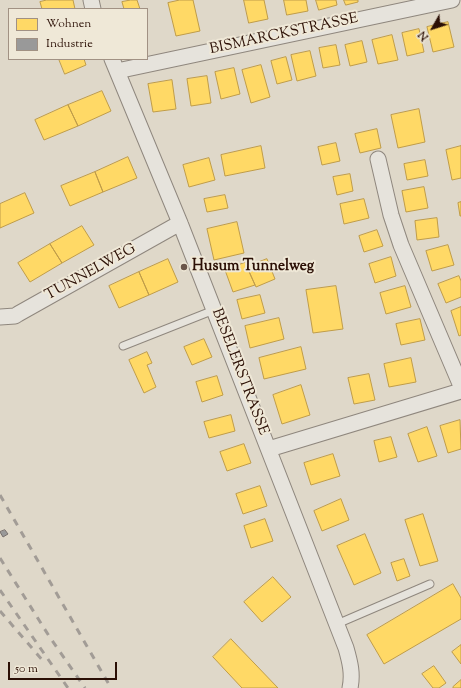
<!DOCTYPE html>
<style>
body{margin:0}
#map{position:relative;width:461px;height:688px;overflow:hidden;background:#dfd8c9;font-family:"Sorts Mill Goudy",serif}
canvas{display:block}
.legend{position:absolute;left:8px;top:8px;width:140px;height:52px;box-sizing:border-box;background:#efe8d7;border:1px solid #a19183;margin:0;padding:5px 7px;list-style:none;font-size:12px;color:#2b0f05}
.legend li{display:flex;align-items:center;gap:8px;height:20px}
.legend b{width:20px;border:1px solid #a19183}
.north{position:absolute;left:413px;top:8px;width:40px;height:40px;-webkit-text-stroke:3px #efe8d7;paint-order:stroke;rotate:231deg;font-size:11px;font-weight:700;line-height:16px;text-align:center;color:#2b0f05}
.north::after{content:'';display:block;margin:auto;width:14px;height:18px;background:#2b0f05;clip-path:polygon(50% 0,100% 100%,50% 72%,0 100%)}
.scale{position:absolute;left:8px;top:662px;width:109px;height:18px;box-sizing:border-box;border:2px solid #2b0f05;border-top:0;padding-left:5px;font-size:12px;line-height:14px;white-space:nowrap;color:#2b0f05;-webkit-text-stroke:3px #efe8d7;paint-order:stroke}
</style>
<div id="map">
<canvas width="461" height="688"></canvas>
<ul class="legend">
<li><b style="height:11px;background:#ffd966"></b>Wohnen</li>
<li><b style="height:11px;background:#999"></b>Industrie</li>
</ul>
<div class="north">N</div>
<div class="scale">50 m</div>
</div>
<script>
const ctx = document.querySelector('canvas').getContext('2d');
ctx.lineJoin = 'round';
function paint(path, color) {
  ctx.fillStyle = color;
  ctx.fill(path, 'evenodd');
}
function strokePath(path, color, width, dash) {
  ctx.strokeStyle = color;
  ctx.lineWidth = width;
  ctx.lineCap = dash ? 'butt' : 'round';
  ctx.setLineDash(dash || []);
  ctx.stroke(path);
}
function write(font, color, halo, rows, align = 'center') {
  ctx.font = font + ' "Sorts Mill Goudy",serif';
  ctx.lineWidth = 4;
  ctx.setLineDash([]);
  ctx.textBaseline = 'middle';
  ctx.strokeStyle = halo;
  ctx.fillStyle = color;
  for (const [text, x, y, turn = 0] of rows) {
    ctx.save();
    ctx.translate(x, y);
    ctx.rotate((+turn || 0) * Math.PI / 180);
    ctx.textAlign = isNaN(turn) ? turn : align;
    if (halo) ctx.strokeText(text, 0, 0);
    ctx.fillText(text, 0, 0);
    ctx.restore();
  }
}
const homes = new Path2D(`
 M47,0h26l2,9h-33l-2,-7z
 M131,0h6l3,9h-16l-2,-7z
 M180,0h13l7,31 -24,5 -8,-33z
 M244,0h20l4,19 -19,4z
 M284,0h22l2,11 -21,4z
 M316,0h20l1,5 -18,5z
 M344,0h14v2l-12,3z
 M448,22l6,25 -21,5 -6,-25z
 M419,29l5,23 -17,4 -5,-23z
 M392,35l6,25 -20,4 -6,-24z
 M362,41l5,21 -17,4 -5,-21z
 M336,45l4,20 -17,3 -4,-20z
 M310,51l6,25 -19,5 -6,-26z
 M286,57l6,23 -15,4 -6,-23z
 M59,59h25l2,6 -21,9z
 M261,65l9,32 -19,6 -9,-33z
 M234,68l6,26 -19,5 -6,-27z
 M207,76l4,27 -20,3 -4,-27z
 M172,80l4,29 -23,3 -5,-28z
 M102,91l9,20 -33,15 -10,-21z
 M68,105l10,21 -34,14 -9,-20z
 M419,109l6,33 -27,6 -7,-33z
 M377,129l4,19 -21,5 -5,-19z
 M336,143l4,18 -18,4 -4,-18z
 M261,146l4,22 -40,8 -4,-21z
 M461,146v32l-9,2 -6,-30z
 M128,157l9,21 -34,14 -8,-20z
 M209,158l6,22 -26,7 -6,-22z
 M425,160l3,16 -21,4 -3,-16z
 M95,172l8,20 -33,14 -9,-20z
 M350,174l3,17 -16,4 -4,-18z
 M424,187l4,21 -22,4 -4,-21z
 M25,193l9,20 -34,15v-24z
 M225,195l3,13 -21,4 -3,-13z
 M364,199l5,19 -25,6 -4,-20z
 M461,202v14h-1l-2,-13z
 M437,218l2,19 -22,3 -2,-19z
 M237,222l7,31 -30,7 -7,-31z
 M82,226l12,19 -32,18 -12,-19z
 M377,230l6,16 -19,6 -5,-16z
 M50,244l12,19 -32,19 -12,-19z
 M448,245l6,20 -22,6 -6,-20z
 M391,257l5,19 -21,7 -6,-19z
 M168,259l10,23 -29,13 -10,-23z
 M267,259l8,20 -19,8 -9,-20z
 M247,262v5l8,18 -22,7 -8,-22z
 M139,272l10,23 -30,13 -10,-22z
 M459,276l2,5v16l-15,6 -8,-19z
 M336,286l7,43 -30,4 -7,-43z
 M405,286l6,21 -25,7 -6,-21z
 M260,295l5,18 -23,6 -5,-19z
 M461,307v28l-2,1 -8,-25z
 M279,318l5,21 -34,9 -5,-22z
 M420,319l5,21 -24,5 -5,-21z
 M204,339l8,18 -20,8 -8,-18z
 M301,347l5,22 -42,10 -5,-21z
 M147,352l5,11 -5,2 9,22 -12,6 -15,-33z
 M411,358l5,24 -27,5 -5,-23z
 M369,374l6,26 -21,4 -6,-26z
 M217,376l6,19 -21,7 -6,-20z
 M301,385l9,30 -28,9 -9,-29z
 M231,415l4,16 -26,7 -5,-16z
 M460,420l1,29 -13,4 -8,-27z
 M427,427l10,29 -19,6 -10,-28z
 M391,437l6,20 -18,5 -5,-21z
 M244,444l7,19 -24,8 -7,-19z
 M333,454l7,22 -29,9 -7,-22z
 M260,486l7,20 -24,8 -7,-20z
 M341,499l8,21 -27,11 -8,-20z
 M423,514l15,47 -18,5 -15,-46z
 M265,519l8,22 -22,7 -7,-22z
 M365,534l16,39 -27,12 -17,-39z
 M404,559l6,17 -13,5 -6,-18z
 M273,577l18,20 -29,25 -18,-20z
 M453,584l8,14v21l-77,45 -17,-29z
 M231,639l47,49h-36l-29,-31z
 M461,645v19l-9,-12z
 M434,666l12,17 -7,5h-6l-11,-14z
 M461,680v8h-8v-1z`);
paint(homes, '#ffd966');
strokePath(homes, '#bf9c49', 1);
const industry = new Path2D(`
 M5,530l3,4 -5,3 -3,-5z`);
paint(industry, '#999');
strokePath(industry, '#78706d', 1);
const lane = new Path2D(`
 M123,346l91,-36
 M337,624l93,-40`);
const street = new Path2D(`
 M91,0l2,9
 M112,59l68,164 166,425c4,14 7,26 4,40
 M117,71l335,-71
 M378,159l13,56 10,30 60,141
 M0,317l15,-1 3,-2 162,-91
 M269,449l192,-58`);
strokePath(lane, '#8f877e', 9);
strokePath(street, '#8f877e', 17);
strokePath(lane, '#e6e3dc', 7);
strokePath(street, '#e6e3dc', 15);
strokePath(new Path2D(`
 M0,495l111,193
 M0,558l49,78 36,52
 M0,590l68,98
 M0,611l44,51`), '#a29c96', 3, [7, 7]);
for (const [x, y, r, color] of [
 [184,267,4,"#6a554a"]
]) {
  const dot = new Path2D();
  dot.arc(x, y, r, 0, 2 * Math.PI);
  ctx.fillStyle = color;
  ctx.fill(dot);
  strokePath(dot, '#efe8d7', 1.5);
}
write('15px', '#2b0f05', '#efe8d7', [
 ["BISMARCKSTRASSE",284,35,-12],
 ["TUNNELWEG",91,273,-29],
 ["BESELERSTRASSE",239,372,69]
]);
write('bold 15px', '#2b0f05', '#efe8d7', [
 ["Husum Tunnelweg",192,267]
], 'left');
</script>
